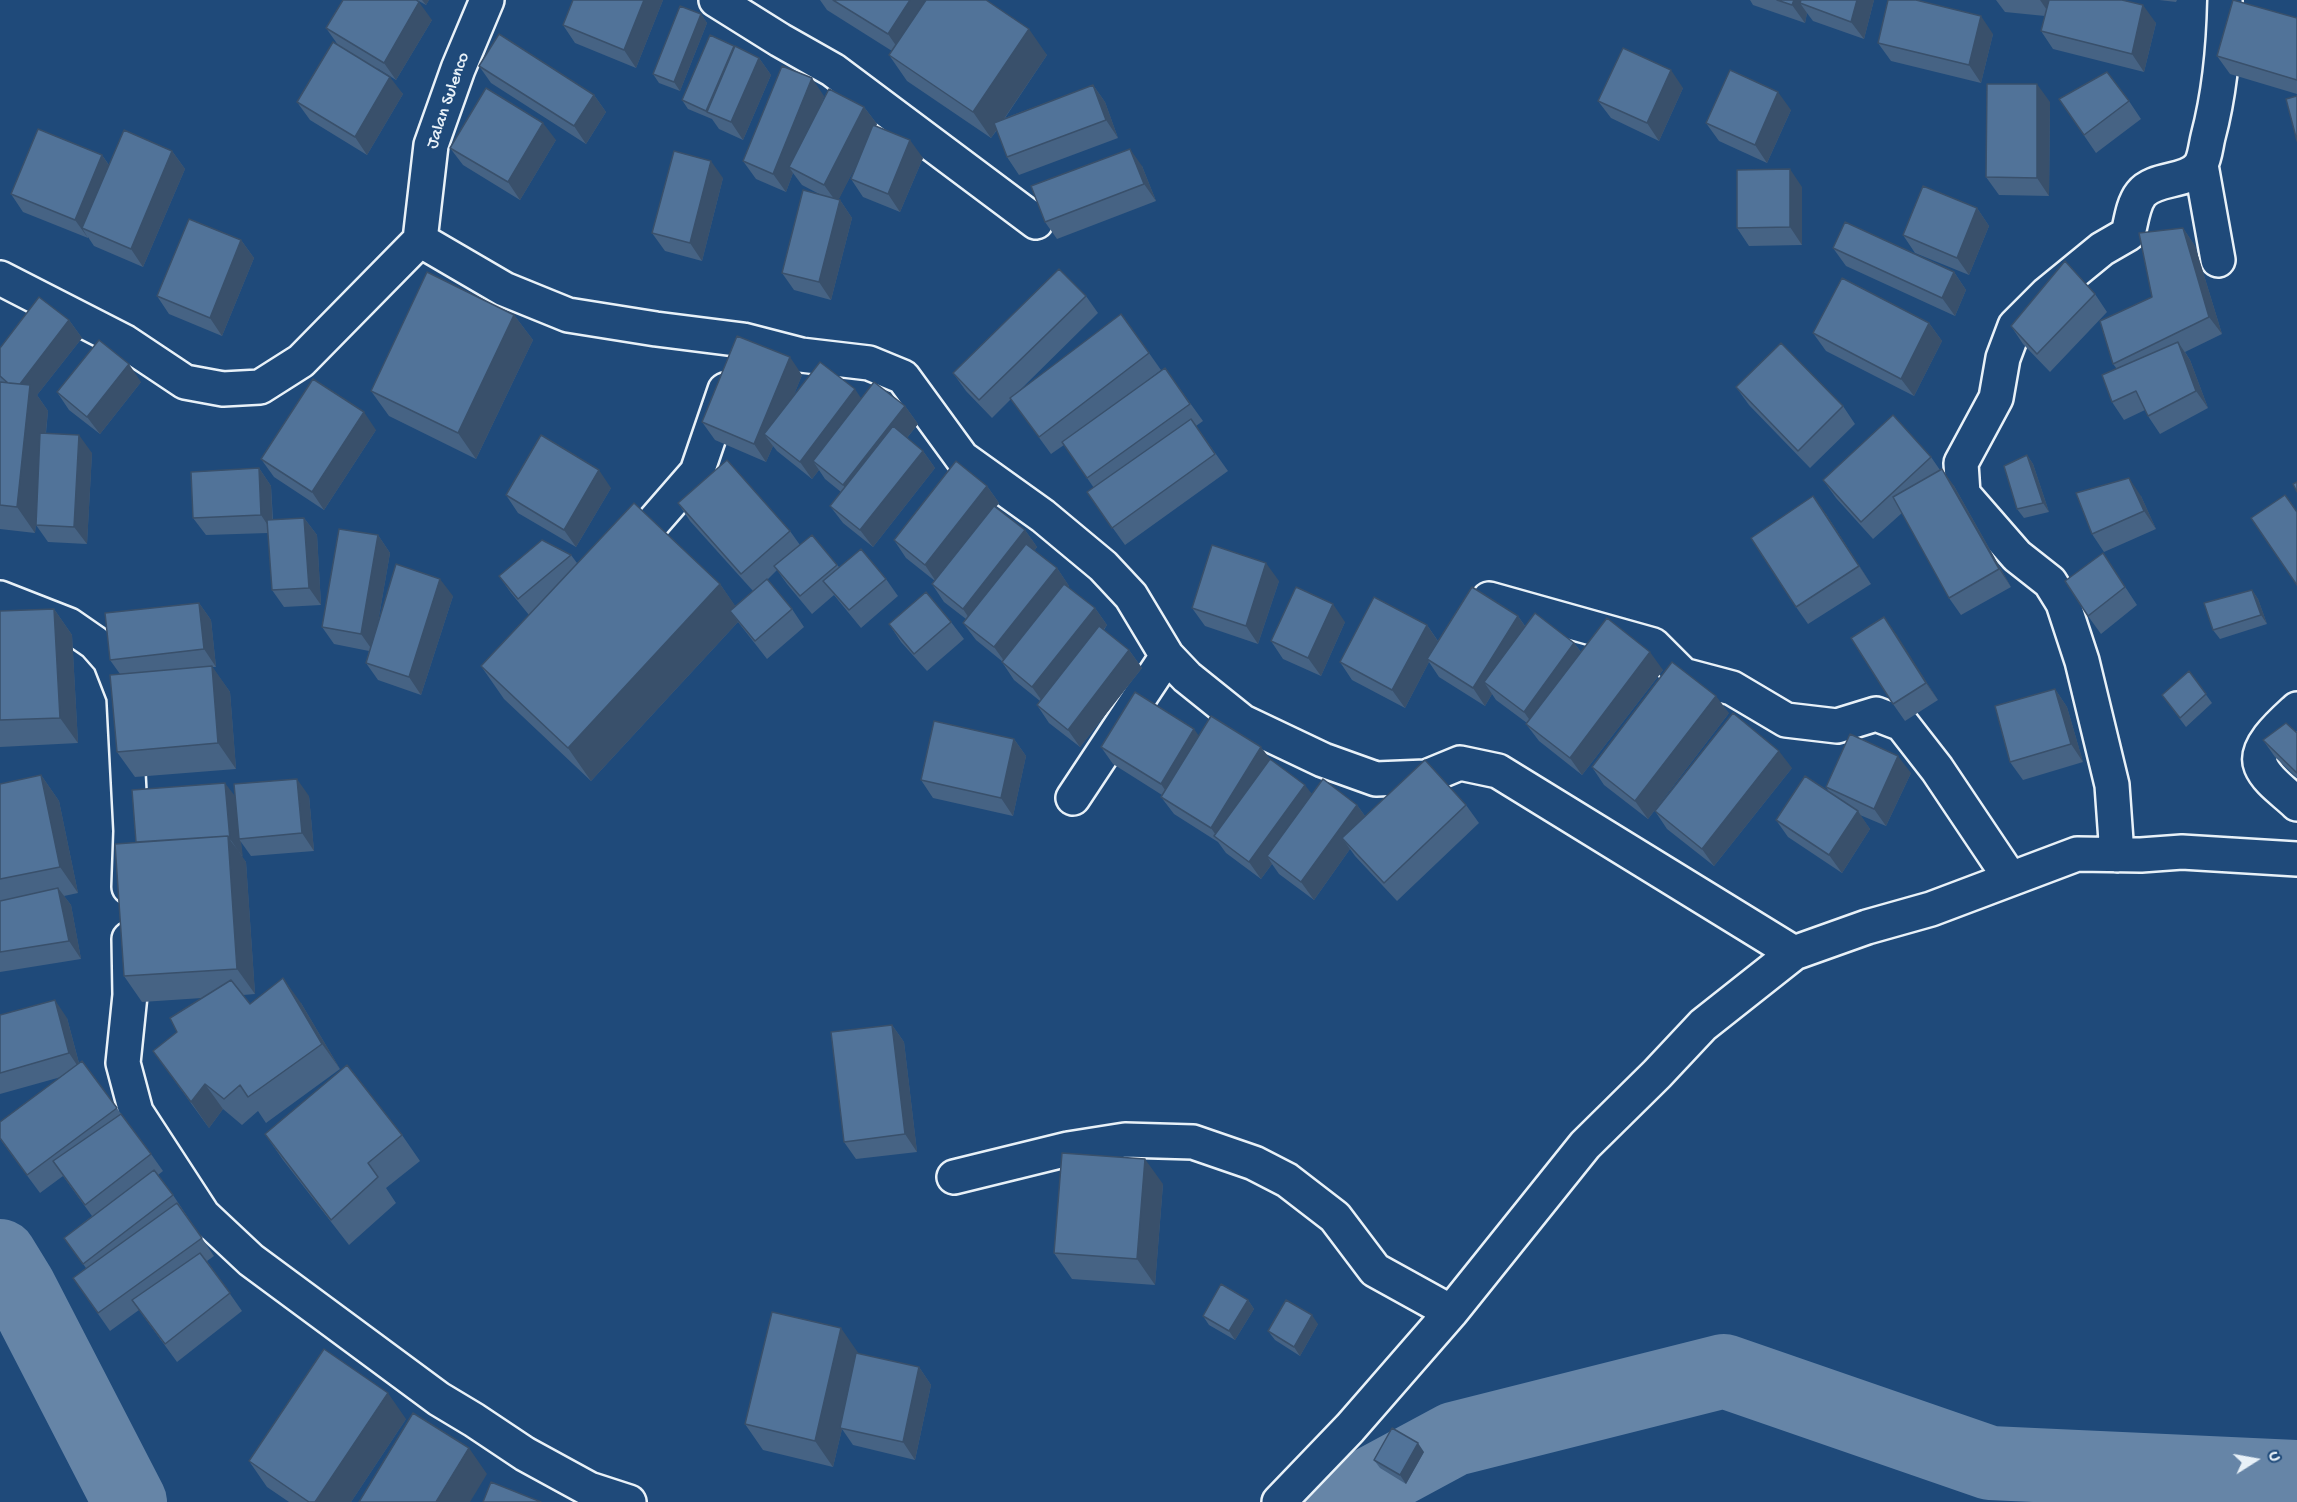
<!DOCTYPE html>
<style>
body{margin:0}
#map{position:relative;width:2297px;height:1502px;overflow:hidden;background:#1f4a7a;font-family:"Gochi Hand",sans-serif}
canvas{display:block}
.north{position:absolute;left:2225px;top:1430px;width:60px;height:60px;-webkit-text-stroke:4px #1f4a7a;paint-order:stroke;rotate:79deg;font-size:16px;font-weight:700;line-height:24px;text-align:center;color:#e8f1f8}
.north::after{content:'';display:block;margin:auto;width:21px;height:27px;background:#e8f1f8;clip-path:polygon(50% 0,100% 100%,50% 72%,0 100%)}
</style>
<div id="map">
<canvas width="2297" height="1502"></canvas>
<div class="north">U</div>
</div>
<script>
const ctx = document.querySelector('canvas').getContext('2d');
ctx.lineJoin = 'round';
function strokePath(path, color, width, dash) {
  ctx.strokeStyle = color;
  ctx.lineWidth = width;
  ctx.lineCap = dash ? 'butt' : 'round';
  ctx.setLineDash(dash || []);
  ctx.stroke(path);
}
function paint(path, color) {
  ctx.fillStyle = color;
  ctx.fill(path, 'evenodd');
}
function write(font, color, halo, rows, align = 'center') {
  ctx.font = font + ' "Gochi Hand",sans-serif';
  ctx.lineWidth = 4.5;
  ctx.setLineDash([]);
  ctx.textBaseline = 'middle';
  ctx.strokeStyle = halo;
  ctx.fillStyle = color;
  for (const [text, x, y, turn = 0] of rows) {
    ctx.save();
    ctx.translate(x, y);
    ctx.rotate((+turn || 0) * Math.PI / 180);
    ctx.textAlign = isNaN(turn) ? turn : align;
    if (halo) ctx.strokeText(text, 0, 0);
    ctx.fillText(text, 0, 0);
    ctx.restore();
  }
}
strokePath(new Path2D(`
 M0,1256l19,31 111,215
 M1337,1502l117,-63 270,-68 266,92 307,14`), '#6685a7', 74);
const minor = new Path2D(`
 M716,0l64,40 53,30 203,152
 M2201,165l17,95
 M420,240l84,49 64,26 88,14 87,11 58,15 68,8 34,14 59,81 81,58 60,50 28,30 36,60 20,21 56,45 80,38 53,19 50,-2 34,-14 38,8 296,182
 M420,240l11,-95 27,-76 29,-69
 M0,278l125,64 60,40 38,7 37,-2 41,-26 119,-121
 M622,553l28,-27 47,-54 28,-82
 M0,598l69,27 26,18 15,17 14,36 7,135 -2,56
 M1489,599l164,46 30,30 49,13 54,32 51,6 39,-12 26,10 35,45 73,109
 M2297,709c-13,12 -44,38 -36,57 6,15 25,27 36,38
 M1073,798l94,-142
 M2117,855l-5,-70 -30,-124 -19,-58 -13,-21 -33,-26 -54,-62 -2,-31 35,-65 7,-40 12,-32 32,-32 55,-45 26,-15c3,-12 5,-30 13,-40 14,-18 49,-10 60,-30 4,-7 5,-19 7,-27 12,-45 16,-91 17,-137
 M129,939l1,56 -7,68 13,49 67,103 48,45 188,139 35,21 51,34 64,35 40,13
 M954,1177l114,-28 57,-9 68,2 61,21 33,17 48,37 40,53 76,42
 M1279,1502l71,-74 101,-116 134,-167 72,-71 46,-49 91,-72 73,-26 64,-18 146,-55 64,1 41,-3 115,7`);
strokePath(minor, '#e8f1f8', 38);
strokePath(minor, '#1f4a7a', 33);
paint(new Path2D(`
 M417,0h12l-3,5z
 M573,0h90l-27,68 -61,-25 -12,-18z
 M820,0h166l61,55 -42,63 88,-33 12,17 13,36 -99,37 -12,-18 -10,-27 -6,8 -84,-57 -18,-26 3,-4 -65,-41z
 M1750,0h124l-10,39 -51,-18 -6,-8 -2,10 -52,-18z
 M1996,0h126l34,23 -12,49 -91,-23 -12,-18 4,-15 -40,-4z
 M2159,0h18l-1,2z
 M701,14l6,9 -27,68 -21,-8 -6,-9z
 M2297,18v76l-67,-20 -13,-18z
 M432,20l-36,60 -19,-12 26,26 -36,61 -57,-35 -13,-18 41,-57 -12,-17z
 M1993,34l-12,49 -90,-22 -13,-18z
 M759,58l12,17 -28,65 -24,-11 -7,-10 -24,-10 -6,-9z
 M479,66l115,29 12,17 -20,32 -95,-61z
 M1683,88l-24,53 -48,-23 -13,-17z
 M824,96l-4,11h44l13,17 -1,2 47,32 -23,54 -37,-15 -12,-18 10,-23 -23,44h2l12,18 -21,82 -37,-10 -12,-17 41,-77 -21,-11 -9,-12 -7,19 -30,-13 -13,-18z
 M2059,99l70,2 12,18 -45,34z
 M2050,102l-1,94 -50,-1 -13,-18z
 M1791,110l-24,53 -48,-22 -13,-18z
 M556,140l-36,60 -57,-35 -13,-17z
 M172,151l13,18 -42,98 -49,-21 -6,-9v1l-65,-26 -12,-18 91,-39 7,10z
 M1142,166l14,35 -99,38 -12,-17z
 M723,178l-21,83 -37,-10 -13,-18z
 M1802,187v58l-53,1 -12,-18z
 M1977,208l12,18 -20,49 -54,-22 -12,-18z
 M2183,228l12,18 27,88 -37,18 5,8 18,48 -48,26 -12,-18 -3,-6 -21,10 -12,-18 5,-33 -4,-5 39,-67z
 M241,240l13,18 -32,78 -53,-22 -12,-18z
 M1833,248l121,24 12,18 -11,26 -109,-50z
 M2095,294l12,18 -57,60 -27,-28 -12,-18z
 M1086,296l12,17 -82,81 133,-41 12,17 -17,13 21,-15 38,53 -7,5 32,45 -103,74 -38,-53 7,-4 -30,-43 -13,9 -40,-55 -19,19 -26,-27 -13,-18z
 M514,315l19,25 -57,119 -87,-43 -18,-25z
 M69,320l13,18 -45,57 11,16 -2,22 46,20 -5,91 -39,-2 -12,-17v-4l-1,12 -35,-4v-181z
 M1929,323l13,18 -28,55 -88,-45 -13,-18z
 M802,375l-9,22 69,1 43,8 13,18 -11,14 16,13 12,17 -62,79 -30,-24 -13,-17 11,-14 -16,-13 -6,-9 -7,9 -35,-28 -4,-5 -7,16 -51,-22 -13,-18z
 M141,382l-41,52 -31,-24 -12,-18z
 M1736,387l107,19 12,18 -45,44 -61,-63z
 M376,430l-52,80 -50,-33 -13,-18z
 M2027,455l6,9 16,48 -25,6 -7,-9z
 M1931,457l9,13 14,16 57,101 -50,28 -12,-17 -47,-85 -29,26 -37,-41 -13,-18z
 M259,468l12,18 2,34 31,-2 13,17 4,70 -37,2 -12,-17 -4,-57 -62,2 -13,-17z
 M987,486l12,17 -3,4 29,23 12,17 -3,4 23,17 12,18 -1,1 27,21 12,17 -3,5 25,20 13,18 -62,79 -31,-24 -12,-18 3,-4 -26,-21 -12,-18h1l-27,-22 -13,-17 3,-4 -22,-17 -12,-18 3,-3 -29,-23 -12,-18z
 M611,488l-35,59 -58,-34 -12,-18z
 M2141,496l15,33 -52,23 -12,-18z
 M678,503l112,28 10,14 12,-10 27,32 47,12 12,17 -37,32 -27,-33 -22,19 -25,-30 -10,-14 -10,10 25,29 12,18 -37,32 -29,-37 -147,159 -87,-82 -23,-33 48,-51 -18,-22 -12,-17 72,-21 6,8 143,21 15,22 18,-15 -63,-70z
 M1826,514l45,70 -63,40 -12,-17z
 M378,535l12,18 -12,69 75,-26 -32,99 -43,-15 -12,-17 3,-12 -35,-7 -12,-17z
 M2103,553l34,52 -36,29 -13,-18z
 M1279,581l-21,63 -53,-18 -13,-18z
 M2252,590l6,9 9,25 -47,15 -7,-9z
 M199,603l12,17 5,47h-4l18,25 6,77 -101,8 -18,-25 3,-78 -10,-14z
 M54,609l18,26 6,108 -78,4v-136z
 M1518,616l7,10 49,17 7,9 82,18 -81,105 -43,-34 -13,-17 1,-1 -31,-23 -4,-6 -7,12 -46,-29 -10,-15 -24,46 -53,-28 -12,-18 87,-37 11,16z
 M1884,617l54,83 -33,21 -12,-17z
 M951,622l13,17 -37,32 -26,-29 -12,-18z
 M1345,622l-24,54 -38,-17 -12,-18z
 M2189,671l23,32 -26,24 -24,-32z
 M2055,689l12,18 16,55 -60,18 -13,-18z
 M1729,713l-81,106 -44,-34 -12,-18z
 M2297,733v45l-22,-21 -12,-17z
 M1199,735l71,24 42,35 45,11 8,11 101,-11 13,18 -82,78 -42,-45 -5,-7 -36,51 -35,-26 -7,-10 -11,15 -35,-26 -8,-11 -44,-28 -13,-17 1,-2 -49,-31 -12,-17z
 M1014,739l12,17 -13,60 -80,-18 -12,-18z
 M1792,768l-78,98 -47,-37 -12,-18z
 M1911,773l-25,53 -26,-11 10,14 -28,44 -54,-36 -12,-17 53,-28 -3,-5z
 M41,775l18,26 19,92 -14,3 7,9 10,54 -81,13v-188z
 M309,796l5,55 -63,5 -10,-14 1,15 4,5 9,132 -12,1 7,9 51,-1 39,66 -74,54 -8,-12 -16,14 -19,-16 -14,19 -56,-77 24,-19 25,-34 -60,4 -18,-26 12,-134 99,-45z
 M0,1015l67,3 12,45 3,-2 69,93 12,17 -5,4 15,20 12,18 29,43 -7,5 35,50 -65,51 -38,-52 -29,21 -37,-53 13,-10 -22,-30 28,-22 -29,-40 -23,17 -40,-54 61,-62 -61,17z
 M892,1025l12,17 13,110 -61,7 -12,-17z
 M265,1134l137,1 18,26 -34,27 10,15 -47,42 -66,-85z
 M1163,1184l-8,101 -83,-6 -18,-26z
 M1248,1300l6,9 -19,31 -26,-15 -6,-9z
 M1318,1324l-18,32 -25,-16 -7,-9z
 M859,1354l60,13 12,18 -16,75 -62,-15 -11,-16 -9,38 -70,-17 -18,-26z
 M406,1419l-55,83h-62l-22,-15 -18,-26z
 M1424,1452l-18,32 -26,-16 -6,-8z`), '#466384');
paint(new Path2D(`
 M422,0h7l-3,5z
 M644,0h19l-27,68 -12,-18z
 M910,0h34l-38,60 -18,-26z
 M1794,0h17l-11,3 7,10 -2,10 -13,-18z
 M1857,0h17l-10,39 -13,-17z
 M2040,0h12l-1,16z
 M419,2l13,18 -36,60 -12,-17z
 M2143,5l13,18 -12,49 -12,-18z
 M701,14l6,9 -27,68 -6,-9z
 M1981,16l12,18 -12,49 -12,-18z
 M1029,29l18,26 -56,83 -18,-26z
 M759,58l12,17 -28,65 -12,-18z
 M1671,70l12,18 -24,53 -12,-18z
 M390,77l13,17 -36,61 -12,-18z
 M812,78l12,18 -29,74 -6,-3 4,6 -7,19 -13,-18z
 M2037,84l13,18 -1,94 -12,-18z
 M1093,85l12,17 13,36 -12,-18z
 M1778,92l13,18 -24,53 -12,-18z
 M594,95l12,17 -20,32 -12,-18z
 M864,107l13,17 -40,79 -13,-18z
 M543,123l13,17 -36,60 -12,-18z
 M910,140l13,18 -23,54 -12,-18z
 M1130,149l12,17 14,35 -12,-17z
 M172,151l13,18 -42,98 -12,-18z
 M102,155l12,18 -32,55 6,10 -13,-18z
 M711,161l12,17 -21,83 -12,-18z
 M1790,169l12,18v58l-12,-18z
 M840,200l12,18 -21,82 -12,-18z
 M1977,208l12,18 -20,49 -12,-17z
 M2183,228l12,18 27,88 -13,-17z
 M241,240l13,18 -32,78 -12,-18z
 M1954,272l12,18 -11,26 -13,-18z
 M514,315l19,25 -57,119 -18,-26z
 M69,320l13,18 -45,57 11,16 -13,122 -18,-26 -1,-118z
 M1929,323l13,18 -28,55 -13,-17z
 M2178,342l12,18 18,48 -12,-17z
 M790,357l12,18 -27,67 -11,-8 9,12 -7,16 -12,-18z
 M129,364l12,18 -41,52 -13,-17z
 M855,389l12,18 -54,54 6,9 -7,9 -12,-17z
 M905,406l13,18 -63,79 -12,-18z
 M364,412l12,18 -52,80 -12,-18z
 M79,435l13,18 -5,91 -13,-17z
 M923,451l12,17 -62,79 -13,-17z
 M2027,455l6,9 16,48 -6,-9z
 M259,468l12,18 2,47 -12,-18z
 M1942,469l12,17 57,101 -12,-18z
 M599,470l12,18 -35,59 -12,-17z
 M2129,478l12,18 15,33 -12,-18z
 M987,486l12,17 -62,80 -12,-18z
 M1813,496l13,18 45,70 -12,-18z
 M304,518l13,17 4,70 -12,-17z
 M1025,530l12,17 -62,80 -12,-18z
 M378,535l12,18 -17,98 -12,-17z
 M1266,563l13,18 -21,63 -12,-18z
 M1057,568l12,18 -62,79 -13,-18z
 M440,579l13,17 -32,99 -12,-18z
 M720,584l23,33 -13,-6 8,11 -147,159 -23,-33z
 M2252,590l6,9 9,25 -6,-9z
 M199,603l12,17 5,47 -12,-18z
 M1333,604l12,18 -24,54 -13,-18z
 M1095,608l12,17 -62,80 -13,-18z
 M54,609l18,26 6,108 -18,-25z
 M1518,616l12,18 -46,48 8,12 -7,12 -12,-18z
 M1884,617l13,18 41,65 -12,-17z
 M1427,625l12,18 -12,16 2,3 -24,46 -13,-18z
 M1574,643l13,17 -51,69 -12,-17z
 M1129,650l13,18 -62,79 -12,-17z
 M1650,652l13,18 -81,105 -12,-17z
 M212,666l18,26 6,77 -18,-26z
 M2055,689l12,18 16,55 -12,-18z
 M1716,696l13,17 -81,106 -13,-18z
 M1194,729l13,18 -34,55 -12,-18z
 M1014,739l12,17 -13,60 -12,-18z
 M1261,747l13,17 -54,77 -9,-13z
 M1779,751l13,17 -78,98 -12,-17z
 M1898,756l13,17 -25,53 -12,-17z
 M41,775l18,26 19,92 -18,-26z
 M297,779l12,17 5,55 -12,-18z
 M225,783l13,17 1,39 2,3 2,15 -13,-17z
 M1305,785l13,17 -51,54 5,8 -11,15 -12,-17z
 M1357,805l13,18 -28,15 8,11 -36,51 -13,-18z
 M1858,811l12,18 -28,44 -13,-18z
 M228,836l18,26 9,132 -18,-25z
 M58,888l13,17 10,54 -12,-18z
 M283,978l18,25 39,66 -18,-25z
 M55,1000l12,18 14,53 -12,-18z
 M892,1025l12,17 13,110 -12,-18z
 M205,1084l18,25 -14,19 -18,-26z
 M1145,1159l18,25 -8,101 -18,-26z
 M1248,1300l6,9 -19,31 -6,-9z
 M1312,1315l6,9 -18,32 -6,-9z
 M841,1328l18,26 -19,74 2,1 -9,38 -18,-26z
 M919,1367l12,18 -16,75 -12,-18z
 M388,1393l18,26 -55,83h-36z
 M1418,1443l6,9 -18,32 -6,-9z
 M469,1448l18,26 -17,28h-34z`), '#39506b');
const building = new Path2D(`
 M343,0h73l3,2 -35,61 -58,-35z
 M573,0h71l-20,50 -61,-25z
 M833,0h77l-22,34z
 M926,0h60l43,29 -56,83 -84,-57z
 M1777,0h17l-2,5z
 M1801,0h56l-6,22 -51,-19z
 M1888,0h28l65,16 -12,49 -91,-22z
 M2049,0h73l21,5 -11,49 -91,-23z
 M2233,0l64,18v62l-80,-24z
 M680,6l21,8 -27,68 -21,-8z
 M499,34l95,61 -20,31 -95,-60z
 M710,35l24,11 -28,65 -24,-11z
 M333,42l57,35 -35,60 -58,-35z
 M735,46l24,12 -28,64 -24,-10z
 M1623,48l48,22 -24,53 -49,-22z
 M782,66l30,12 -39,96 -30,-13z
 M1730,70l48,22 -23,53 -49,-22z
 M2107,72l22,29 -45,34 -25,-36z
 M1987,84h50v94l-51,-1z
 M1093,85l13,35 -99,37 -13,-34z
 M486,88l57,35 -35,59 -58,-34z
 M829,89l35,18 -40,78 -35,-18z
 M2297,96v45l-11,-42z
 M873,125l37,15 -22,54 -37,-15z
 M38,129l64,26 -27,65 -64,-26z
 M124,130l48,21 -41,98 -49,-21z
 M1130,149l14,35 -99,38 -14,-36z
 M674,151l37,10 -21,82 -38,-10z
 M1790,169v58l-53,1v-58z
 M1923,186l54,22 -20,50 -54,-23z
 M803,190l37,10 -21,82 -37,-9z
 M189,219l52,21 -31,78 -53,-22z
 M1845,222l109,50 -12,26 -109,-50z
 M2183,228l26,89 -96,47 -13,-43 52,-24 -13,-64z
 M2065,261l30,33 -58,60 -26,-28z
 M1059,269l27,27 -107,104 -26,-27z
 M427,272l87,43 -56,118 -87,-42z
 M1842,278l87,45 -28,56 -88,-46z
 M39,297l30,23 -49,64 -12,-1 -8,-7v-28z
 M1121,314l28,39 -110,84 -29,-39z
 M737,336l53,21 -36,87 -52,-22z
 M99,340l30,24 -42,53 -30,-25z
 M2178,342l18,49 -48,25 -12,-25 -24,11 -10,-27z
 M1781,343l62,63 -45,45 -62,-64z
 M820,362l35,27 -55,73 -36,-28z
 M1165,368l25,36 -103,74 -25,-36z
 M313,379l51,33 -52,80 -51,-33z
 M0,382l30,3 -13,122 -17,-2z
 M874,382l31,24 -62,79 -30,-24z
 M1893,415l38,42 -70,65 -38,-42z
 M1191,419l24,35 -103,74 -25,-36z
 M893,426l30,25 -63,79 -30,-24z
 M40,433l39,2 -5,92 -38,-2z
 M541,435l58,35 -35,60 -58,-35z
 M2027,455l16,48 -26,6 -13,-43z
 M727,460l63,71 -49,43 -63,-71z
 M956,461l31,25 -62,79 -31,-25z
 M259,468l2,47 -68,3 -2,-46z
 M1942,469l57,100 -50,29 -56,-101z
 M2129,478l15,33 -52,23 -16,-41z
 M2297,482v10l-4,-8z
 M2285,495l12,17v73l-46,-67z
 M1813,496l46,70 -63,41 -45,-69z
 M634,503l86,81 -152,164 -87,-82z
 M994,506l31,24 -62,79 -31,-25z
 M304,518l5,70 -37,2 -5,-70z
 M339,529l39,6 -17,99 -39,-7z
 M812,535l25,30 -37,31 -26,-30z
 M542,540l29,15 -53,44 -19,-23z
 M1026,544l31,24 -63,79 -31,-24z
 M1212,545l54,18 -20,63 -54,-18z
 M861,549l25,30 -37,31 -26,-29z
 M2103,553l22,34 -37,29 -23,-35z
 M396,564l44,15 -31,98 -43,-14z
 M767,579l25,30 -37,32 -25,-30z
 M1064,584l31,24 -63,79 -30,-25z
 M1296,587l37,17 -25,54 -37,-17z
 M1472,587l46,29 -45,72 -46,-29z
 M2252,590l9,25 -48,15 -9,-27z
 M926,592l25,30 -37,32 -25,-30z
 M1374,597l53,28 -35,65 -52,-28z
 M199,603l5,46 -94,11 -5,-47z
 M54,609l6,109 -60,2v-109z
 M1535,613l39,30 -50,69 -40,-30z
 M1884,617l42,66 -33,21 -42,-66z
 M1607,618l43,34 -80,106 -44,-34z
 M1099,626l30,24 -61,80 -31,-25z
 M1672,662l44,34 -81,105 -43,-34z
 M212,666l6,77 -101,9 -7,-77z
 M2189,671l17,23 -26,24 -18,-23z
 M2055,689l16,55 -61,18 -15,-56z
 M1135,692l59,37 -33,55 -60,-37z
 M1733,713l46,38 -77,98 -47,-38z
 M1211,716l50,31 -50,81 -50,-31z
 M934,721l80,18 -13,59 -80,-18z
 M2286,723l11,10v40l-34,-33z
 M1850,734l48,22 -24,53 -48,-22z
 M1270,759l35,26 -56,77 -35,-26z
 M1425,760l41,45 -82,78 -42,-45z
 M41,775l19,92 -60,12v-95z
 M1805,776l53,35 -29,44 -53,-35z
 M297,779l5,54 -63,6 -5,-55z
 M1323,779l34,26 -56,77 -34,-26z
 M225,783l5,57 -2,-4 -92,6 -4,-52z
 M228,836l9,133 -113,7 -9,-132z
 M58,888l11,53 -69,11v-51z
 M283,978l39,66 -74,53 -8,-12 -16,14 -19,-15 -14,18 -38,-51 24,-19 -7,-14 61,-38 19,24z
 M55,1000l14,53 -69,20v-58z
 M892,1025l13,109 -61,8 -13,-110z
 M82,1061l35,47 -90,67 -27,-37v-16z
 M347,1065l55,70 -34,28 10,14 -47,43 -66,-86z
 M121,1114l30,40 -66,51 -32,-44z
 M1062,1153l83,6 -8,100 -83,-6z
 M154,1170l19,25 -90,69 -19,-26z
 M177,1203l25,35 -104,75 -25,-35z
 M200,1253l30,40 -65,51 -33,-44z
 M1221,1284l27,16 -19,31 -26,-15z
 M1286,1300l26,15 -18,32 -26,-16z
 M772,1312l69,16 -26,113 -70,-17z
 M324,1349l64,44 -73,109h-6l-60,-41z
 M856,1353l63,14 -16,75 -63,-14z
 M413,1413l56,35 -33,54h-77z
 M1392,1428l26,15 -18,32 -26,-15z
 M491,1482l50,20h-58z`);
paint(building, '#517399');
strokePath(building, '#39506b', 1.5);
write('18px', '#e8f1f8', '#1f4a7a', [
 ["Jalan Sulenco",449,101,-71]
]);
</script>
